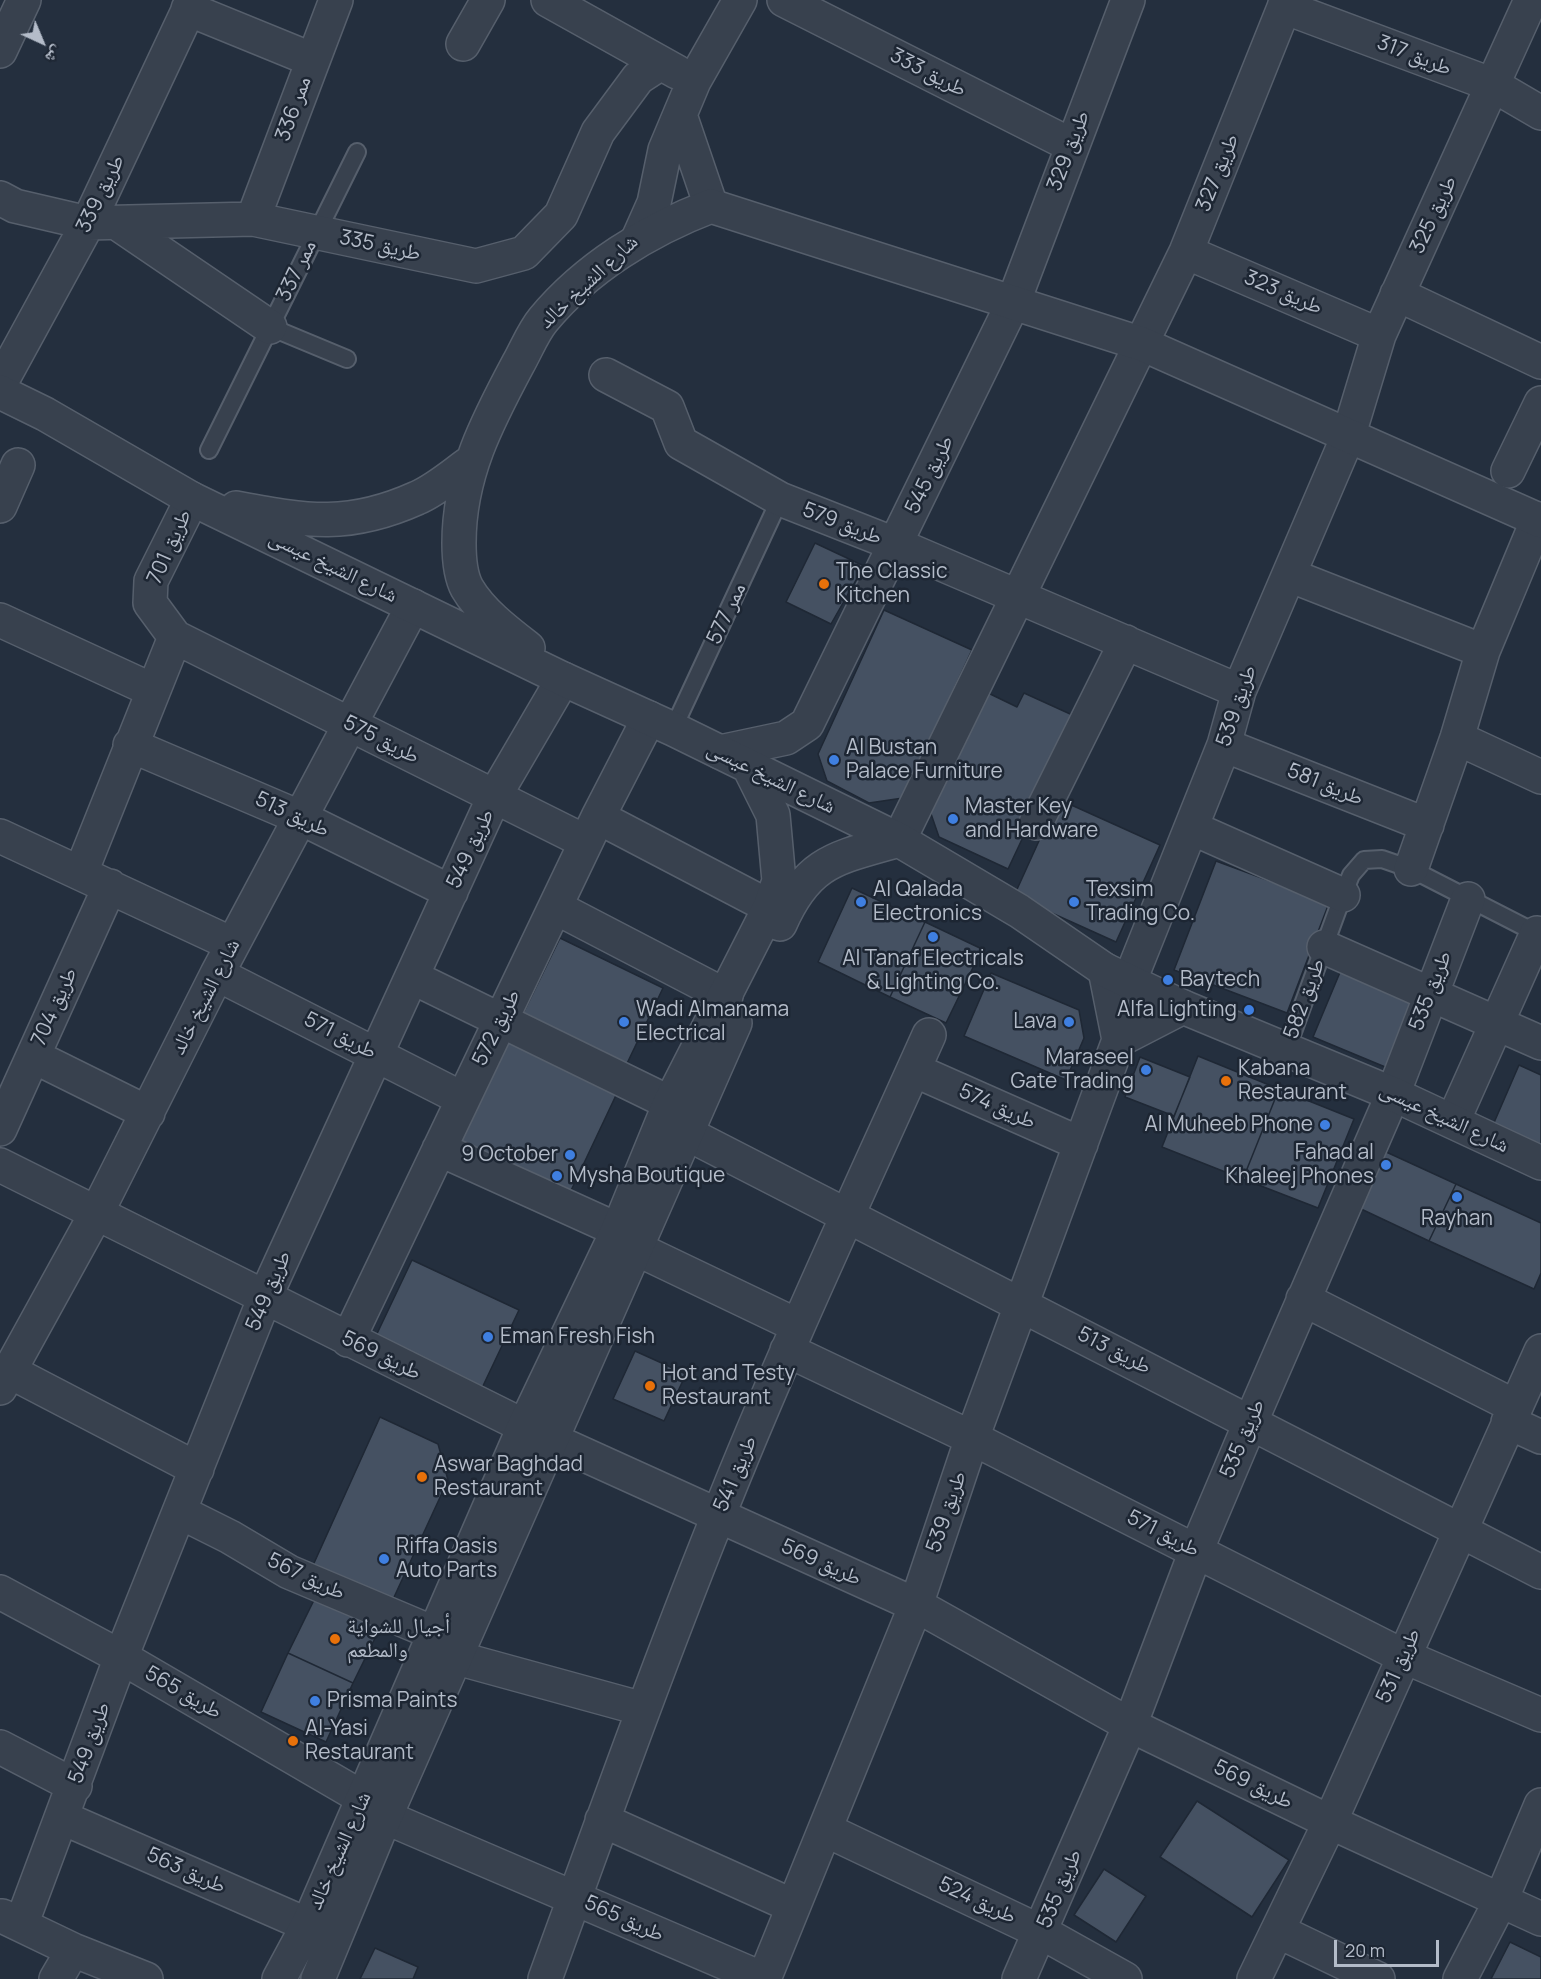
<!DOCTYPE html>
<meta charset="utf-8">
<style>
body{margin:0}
#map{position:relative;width:1541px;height:1979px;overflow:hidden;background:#242f3e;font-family:Manrope,"Noto Naskh Arabic",sans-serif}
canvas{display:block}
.north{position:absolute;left:12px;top:12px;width:60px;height:60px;-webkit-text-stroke:4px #1d2633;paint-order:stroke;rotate:136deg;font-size:16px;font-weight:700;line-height:24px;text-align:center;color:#b4bcc9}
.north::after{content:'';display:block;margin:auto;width:21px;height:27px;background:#b4bcc9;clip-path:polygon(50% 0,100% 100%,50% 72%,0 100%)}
.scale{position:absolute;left:1334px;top:1940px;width:105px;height:27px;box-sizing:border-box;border:3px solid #b4bcc9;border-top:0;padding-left:8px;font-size:18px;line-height:21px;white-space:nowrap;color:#b4bcc9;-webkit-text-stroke:4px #1d2633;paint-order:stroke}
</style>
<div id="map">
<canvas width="1541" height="1979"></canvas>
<div class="north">ش</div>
<div class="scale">20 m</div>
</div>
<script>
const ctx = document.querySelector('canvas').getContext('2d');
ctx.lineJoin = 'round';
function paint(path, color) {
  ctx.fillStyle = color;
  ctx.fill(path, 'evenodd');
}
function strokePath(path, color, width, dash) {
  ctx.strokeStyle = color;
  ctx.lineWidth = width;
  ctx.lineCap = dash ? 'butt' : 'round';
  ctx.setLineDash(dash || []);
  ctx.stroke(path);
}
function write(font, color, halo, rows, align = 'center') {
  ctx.font = font + ' Manrope,"Noto Naskh Arabic",sans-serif';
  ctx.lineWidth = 5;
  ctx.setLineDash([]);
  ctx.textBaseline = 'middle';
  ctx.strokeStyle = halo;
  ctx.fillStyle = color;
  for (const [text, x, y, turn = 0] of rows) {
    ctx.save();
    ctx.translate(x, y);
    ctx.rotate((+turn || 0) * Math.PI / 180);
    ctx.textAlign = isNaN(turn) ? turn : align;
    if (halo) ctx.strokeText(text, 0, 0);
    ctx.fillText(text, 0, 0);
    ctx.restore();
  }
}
const building = new Path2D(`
 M815,543l49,23 -33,58 -45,-22z
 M884,610l88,40 -69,148 -34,5 -42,-22 -9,-27z
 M984,691l33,16 7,-14 55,25 -71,151 -69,-32 -10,-29z
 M1058,799l102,46 -44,97 -102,-46z
 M1216,861l113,42 -42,110 -113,-43z
 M852,888l73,34 -35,75 -72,-35z
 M925,922l57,27 -36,74 -56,-26z
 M560,938l103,50 -42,88 -104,-50z
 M1341,970l77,32 -28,67 -77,-32z
 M991,973l88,37 5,28 -18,42 -102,-44z
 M510,1039l108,52 -51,108 -109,-52z
 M1198,1056l81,33 -36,90 -81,-32z
 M1140,1057l50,20 -16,39 -49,-19z
 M1519,1065l22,10v71l-48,-21z
 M1279,1089l75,30 -36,89 -75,-29z
 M1384,1151l72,33 -27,57 -70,-33z
 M1456,1184l85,39v50l-7,16 -105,-48z
 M412,1260l107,50 -38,80 -107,-50z
 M635,1351l51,23 -22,47 -51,-22z
 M380,1417l58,27 10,36 -59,128 -79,-36z
 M317,1594l64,32 -28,57 -65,-30z
 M288,1653l65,30 -27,59 -65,-30z
 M1197,1801l92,59 -37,57 -92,-60z
 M1104,1869l42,27 -30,46 -42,-27z
 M1510,1942l31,15v22h-50z
 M375,1948l43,19 -5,12h-53z`);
paint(building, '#455162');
strokePath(building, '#1f2835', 1.5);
const service = new Path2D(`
 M270,327l77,32
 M209,450l148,-298
 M673,729l107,-230
 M1286,1051l57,-156 8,-20 13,-15 18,-1 29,10 129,66`);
const minor = new Path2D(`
 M548,0l129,72
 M784,0l287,145
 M1284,7l209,78 48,28
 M188,9l125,51
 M463,44l25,-44
 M0,51l24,-51
 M680,115l31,91
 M0,198l15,8 73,17 165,-4 223,47 48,-13 37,-38 37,-83 40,-54 23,-15
 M253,219l83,-219
 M117,223l153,104
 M638,239l16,-36 11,-53 29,-69 46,-81
 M1186,252l193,83
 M1397,294l144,68
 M606,375l61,32 14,36 99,56 117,46 342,146
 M0,384l88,-161 105,-223
 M1508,471l33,-68
 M0,506l18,-41
 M1289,575l194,76
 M0,620l152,70
 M175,637l411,205
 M1457,738l84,39
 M130,745l169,72 152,75
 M1224,745l203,80
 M720,752l66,-14 21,-14 206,-421 115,-303
 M598,817l172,90
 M1036,823l90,-181
 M1192,828l151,67
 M0,836l232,108
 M899,840l287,-588 101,-252
 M1411,869l46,-131 26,-87 55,-132
 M81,872l94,-235 -25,-34 1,-22 41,-82
 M555,907l171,89
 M1324,947l217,96
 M217,974l246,125
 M412,977l258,126
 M1130,980l94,-235 15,-54 110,-257 30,-99 152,-335
 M1119,1040l64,-33
 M33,1056l115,57
 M914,1070l167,74
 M1453,1121l84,-188
 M0,1129l110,-243
 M686,1133l855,439
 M439,1149l179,81
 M0,1165l552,275 364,165 214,120 200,97 211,97
 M635,1248l163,78
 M1303,1299l213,108
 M348,1340l250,-523 51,-99
 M787,1350l185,88 431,218 138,59
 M9,1371l188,98
 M0,1388l97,-176 120,-238 196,-368
 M1508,1422l33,15
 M180,1512l50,25 59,35 147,62
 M0,1592l121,65 242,141
 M457,1658l186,51
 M0,1747l75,39
 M385,1817l378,162
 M63,1818l245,107
 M602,1820l191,86
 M826,1830l215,102 84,47
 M2,1916l71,34 73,29
 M21,1925l100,-268 144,-360 229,-500 69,-118
 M1278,1931l100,48
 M56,1979l17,-29
 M545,1979c56,-154 111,-308 172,-460 65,-164 140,-323 212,-484
 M764,1979l152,-374 56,-167 147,-398 -14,-70
 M1019,1979l111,-254 66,-174 55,-130 142,-327 75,-195
 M1254,1979l76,-157 211,-471
 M1460,1979l41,-79 40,-95`);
const tertiary = new Path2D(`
 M0,392l45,22 147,85 371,180 110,50 226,111 120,71 86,59 78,37 210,87 148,69
 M236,508c71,13 112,21 181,-10 19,-8 37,-24 54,-36
 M528,648c-22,-17 -47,-36 -61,-60 -7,-13 -8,-31 -8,-45 0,-68 28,-121 59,-179 8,-14 15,-32 25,-44 43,-52 105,-90 168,-114l431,138 399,177
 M780,924c28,-64 57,-66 119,-84
 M279,1979l29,-54 217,-500 93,-195 52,-127 100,-196 9,-26 -6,-66 -24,-48
 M318,1979l67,-162 350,-794`);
strokePath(service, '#565f6c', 20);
strokePath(minor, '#565f6c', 36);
strokePath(tertiary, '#565f6c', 36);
strokePath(service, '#38414e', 16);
strokePath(minor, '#38414e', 33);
strokePath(tertiary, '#38414e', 33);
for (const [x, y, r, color] of [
 [824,584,6,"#e8710a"],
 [834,760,6,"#3f7fe0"],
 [953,819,6,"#3f7fe0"],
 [861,902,6,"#3f7fe0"],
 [1074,902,6,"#3f7fe0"],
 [933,937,6,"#3f7fe0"],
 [1168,980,6,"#3f7fe0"],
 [1249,1010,6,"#3f7fe0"],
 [624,1022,6,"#3f7fe0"],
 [1069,1022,6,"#3f7fe0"],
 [1146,1070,6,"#3f7fe0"],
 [1226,1081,6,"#e8710a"],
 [1325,1125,6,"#3f7fe0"],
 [570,1155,6,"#3f7fe0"],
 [1386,1165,6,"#3f7fe0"],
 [557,1176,6,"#3f7fe0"],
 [1457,1197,6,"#3f7fe0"],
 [488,1337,6,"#3f7fe0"],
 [650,1386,6,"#e8710a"],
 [422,1477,6,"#e8710a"],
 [384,1559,6,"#3f7fe0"],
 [335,1639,6,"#e8710a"],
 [315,1701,6,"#3f7fe0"],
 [293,1741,6,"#e8710a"]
]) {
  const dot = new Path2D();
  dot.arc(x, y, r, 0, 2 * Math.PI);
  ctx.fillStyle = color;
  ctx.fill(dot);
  strokePath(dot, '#1d2633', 2);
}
write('21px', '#b4bcc9', '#1d2633', [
 ["طريق 317",1414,56,21],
 ["طريق 333",928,73,27],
 ["ممر 336",294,109,-70],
 ["طريق 329",1069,151,-69],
 ["طريق 327",1218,173,-68],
 ["طريق 339",101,194,-64],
 ["طريق 325",1434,215,-65],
 ["طريق 335",380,246,12],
 ["ممر 337",297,271,-64],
 ["شارع الشيخ خالد",589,282,-43],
 ["طريق 323",1283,293,23],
 ["طريق 545",930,475,-64],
 ["طريق 579",842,524,21],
 ["طريق 701",170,547,-66],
 ["شارع الشيخ عيسى",333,567,26],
 ["ممر 577",727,614,-65],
 ["طريق 539",1237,706,-71],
 ["طريق 575",381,740,27],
 ["شارع الشيخ عيسى",771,778,26],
 ["طريق 581",1325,785,22],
 ["طريق 513",292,815,25],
 ["طريق 549",471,849,-65],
 ["طريق 535",1431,991,-69],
 ["شارع الشيخ خالد",206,997,-63],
 ["طريق 582",1305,999,-70],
 ["طريق 704",55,1007,-66],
 ["طريق 572",497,1028,-64],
 ["طريق 571",340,1036,27],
 ["طريق 574",997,1107,24],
 ["شارع الشيخ عيسى",1444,1118,25],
 ["طريق 549",269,1291,-67],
 ["طريق 513",1114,1351,27],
 ["طريق 569",381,1356,26],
 ["طريق 535",1243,1439,-67],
 ["طريق 541",736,1474,-67],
 ["طريق 539",947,1512,-71],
 ["طريق 571",1163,1534,27],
 ["طريق 569",821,1563,24],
 ["طريق 567",306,1577,25],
 ["طريق 531",1399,1666,-66],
 ["طريق 565",183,1693,30],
 ["طريق 549",90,1743,-70],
 ["طريق 569",1253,1785,26],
 ["شارع الشيخ خالد",340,1851,-66],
 ["طريق 563",186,1871,24],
 ["طريق 535",1060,1889,-67],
 ["طريق 524",977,1901,25],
 ["طريق 565",624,1919,24]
]);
write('21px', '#b4bcc9', '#1d2633', [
 ["The Classic",836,572],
 ["Kitchen",836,596],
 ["Al Bustan",846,748],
 ["Palace Furniture",846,772],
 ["Master Key",965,807],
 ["and Hardware",965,831],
 ["Al Qalada",873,890],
 ["Electronics",873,914],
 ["Texsim",1086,890],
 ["Trading Co.",1086,914],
 ["Al Tanaf Electricals",933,959,"center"],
 ["& Lighting Co.",933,983,"center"],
 ["Baytech",1180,980],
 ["Wadi Almanama",636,1010],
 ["Electrical",636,1034],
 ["Alfa Lighting",1237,1010,"right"],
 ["Lava",1057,1022,"right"],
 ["Maraseel",1134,1058,"right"],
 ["Gate Trading",1134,1082,"right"],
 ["Kabana",1238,1069],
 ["Restaurant",1238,1093],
 ["Al Muheeb Phone",1313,1125,"right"],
 ["Fahad al",1374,1153,"right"],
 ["Khaleej Phones",1374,1177,"right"],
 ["9 October",558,1155,"right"],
 ["Mysha Boutique",569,1176],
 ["Rayhan",1457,1219,"center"],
 ["Eman Fresh Fish",500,1337],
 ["Hot and Testy",662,1374],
 ["Restaurant",662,1398],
 ["Aswar Baghdad",434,1465],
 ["Restaurant",434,1489],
 ["Riffa Oasis",396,1547],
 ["Auto Parts",396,1571],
 ["أجيال للشواية",347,1627],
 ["والمطعم",347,1651],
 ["Prisma Paints",327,1701],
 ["Al-Yasi",305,1729],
 ["Restaurant",305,1753]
], 'left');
</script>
